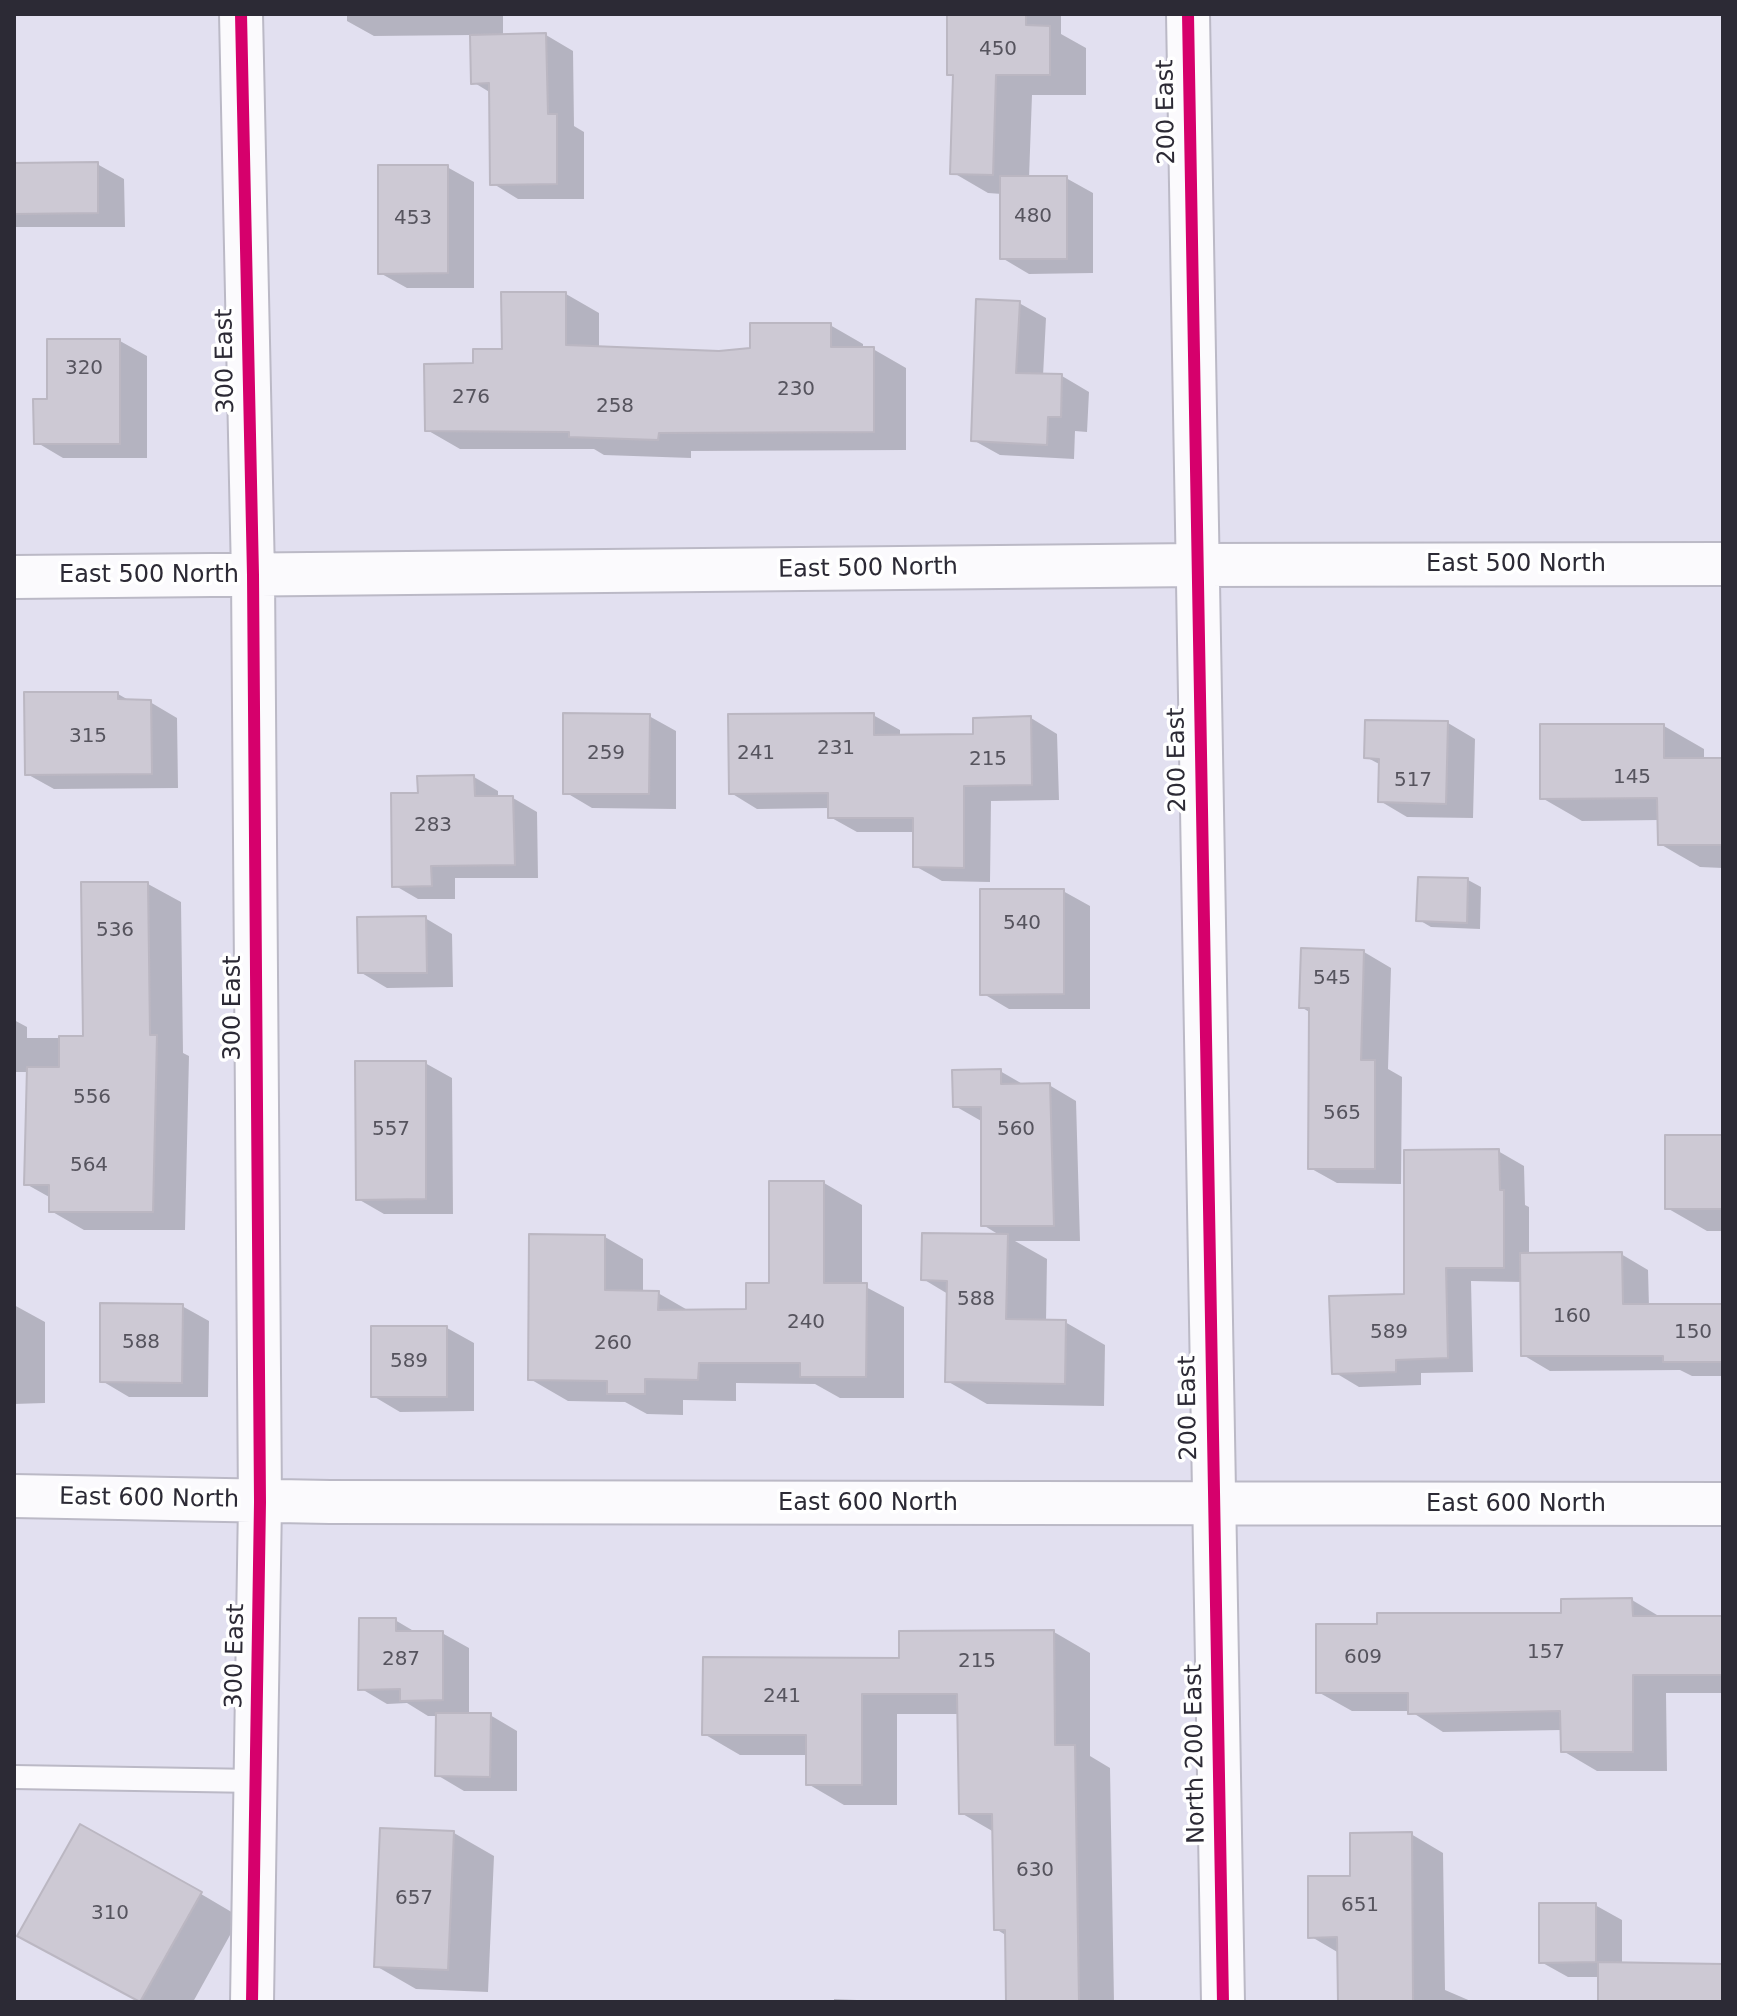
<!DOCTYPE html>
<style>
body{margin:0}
#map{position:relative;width:1737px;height:2016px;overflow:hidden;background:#e2e0f0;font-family:"DejaVu Sans",sans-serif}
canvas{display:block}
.frame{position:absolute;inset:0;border:16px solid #2c2a35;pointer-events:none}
</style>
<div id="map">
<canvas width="1737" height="2016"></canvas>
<div class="frame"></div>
</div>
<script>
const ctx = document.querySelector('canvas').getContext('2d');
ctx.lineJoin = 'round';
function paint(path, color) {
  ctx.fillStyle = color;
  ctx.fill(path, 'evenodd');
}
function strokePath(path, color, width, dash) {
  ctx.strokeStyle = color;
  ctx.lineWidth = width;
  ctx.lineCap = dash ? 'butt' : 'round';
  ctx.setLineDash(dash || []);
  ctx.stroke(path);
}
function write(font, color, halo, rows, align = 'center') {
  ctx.font = font + ' "DejaVu Sans",sans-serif';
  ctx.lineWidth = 7;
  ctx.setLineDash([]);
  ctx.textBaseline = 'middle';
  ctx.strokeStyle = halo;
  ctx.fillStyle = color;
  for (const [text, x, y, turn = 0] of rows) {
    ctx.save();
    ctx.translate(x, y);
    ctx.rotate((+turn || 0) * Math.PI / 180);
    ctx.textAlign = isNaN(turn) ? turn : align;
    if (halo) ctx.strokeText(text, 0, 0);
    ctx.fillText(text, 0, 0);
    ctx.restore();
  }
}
paint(new Path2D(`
 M347,14h156v22l43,-1 27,16 1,75 10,6v67h-66l-26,-16 -1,-90 -18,-11 -1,-47 -98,1 -27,-15z
 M949,14h112v20l25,14v47h-54l-3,83h37l27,15v80l-64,1 -27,-16v-64l-14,-1 -36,-21 3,-94 -6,-4z
 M97,164l27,15 1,48h-111v-62z
 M447,167l27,15v106h-67l-27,-15z
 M566,294l33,19v35l120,5 33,-4 78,-24 33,19v5h10l33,19v82l-215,1v7l-87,-3 -10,-6h-134l-33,-19 48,-65 29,-14z
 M1019,303l27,15 -3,58h19l27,16 -2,40 -12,-1 -1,28 -74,-4 -27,-15z
 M120,341l27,15v102h-84l-27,-16z
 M118,694l14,8h18l27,16 1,70 -124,1 -27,-15z
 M873,715l27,15v7l75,-1 56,-18 26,16 2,66 -68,1 -1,81 -48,-1 -27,-15v-34h-58l-27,-15v-9l-73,1 -26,-16z
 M649,716l27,15v78l-84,-1 -27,-16z
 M1448,723l27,16 -2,79 -66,-1 -27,-16 1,-36 -15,-8z
 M1664,726l40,23v11h19v108l-23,-1 -40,-23v-24l-78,1 -40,-23z
 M474,777l24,14v7h15l24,14 1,66h-83v21h-37l-24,-14 26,-90z
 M1468,880l13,7 -1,42 -49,-2 -12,-7z
 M148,884l33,18 2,151 6,3 -4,174h-101l-33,-19v-13l-25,-14 2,-112h-14v-52l13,7v11h58z
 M1063,891l27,15v103h-81l-27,-16z
 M425,918l27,16 1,53 -66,1 -27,-16z
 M1364,952l27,16 -3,101 14,8 -1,107 -64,-1 -27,-15 1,-155 -10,-6z
 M425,1063l27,15 1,136h-69l-26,-15z
 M1000,1071l26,15 23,-1 27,16 4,140h-65l32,18 -1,63h19l40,23 -1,61 -117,-2 -40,-23 1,-87 -25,-15 78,-43 -18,-11v-103l-28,-16z
 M1723,1137v94h-16l-40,-23z
 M1498,1151l26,15 1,39 4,2v48l92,-1 27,16 1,37 74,1v68h-31l-12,-6 -130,1 -27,-16 -1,-73 -51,-1 2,91 -52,1v12l-62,2 -25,-15 72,-77z
 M824,1183l38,22v80l42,22v91h-64l-25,-14 -79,-1v18l-53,-1v15l-36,-1 -22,-12 -57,-1 -38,-22 75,-142 38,22v34h15l33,19 57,-1 23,-26z
 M14,1305l31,17v81l-31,1z
 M182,1306l27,15 -1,76h-79l-27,-16z
 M447,1328l27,15v68l-74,1 -27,-16z
 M1632,1600l30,18h61v75h-57l1,78h-70l-34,-20 -1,-21 -119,2 -33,-21h-58l-34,-19 61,-66 184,-11z
 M395,1620l22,13h25l27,15v67h21l27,16v60h-53l-27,-16 1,-59h-10l-21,-13 -20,1 -27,-16z
 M1054,1632l36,21v103l20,12 4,234h-106l-1,-66 -11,-7 -2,-97 -33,-19 -2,-99h-62v91h-53l-36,-21v-29h-68l-36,-21 197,-74z
 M454,1833l40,23 -6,136 -72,-3 -40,-23z
 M1411,1834l32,19 2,137 28,12h-133l-1,-49 -29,-17 42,-58z
 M201,1894l39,23 -47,85h-53l-80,-44z
 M1595,1905l27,15v44l101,2v36h-124l1,-25h-32l-27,-15z
 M834,1999l69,3h-69z`), '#0003');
const building = new Path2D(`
 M947,14h79v11l24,1v49h-54l-3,100 -43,-1 3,-99h-6z
 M546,33l2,81h9v70l-67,1 -1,-102 -18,1 -1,-49z
 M98,162v51l-84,1v-51z
 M378,165h70v108l-70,1z
 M1000,176h67v83h-67z
 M501,292h65v53l153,6 31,-3v-25h81v24h43v85l-215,1 -1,7 -89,-3v-5l-144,-1 -1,-67 49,-1v-14h29z
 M976,299l44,2 -4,72 46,1 -1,43h-13l-1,28 -76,-4z
 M47,339h73v105h-86l-1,-45h14z
 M24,692h94v7l33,1 1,74 -127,1z
 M563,713l87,1 -1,80h-86z
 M874,713v22l99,-1v-16l58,-2 1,69 -68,1v82l-51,-1v-49h-85v-25l-99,1 -1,-80z
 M1365,720l83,1 -2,83 -68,-2 1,-43 -15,-1z
 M1540,724h124v34h59v87h-65l-1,-47 -117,1z
 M474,775l1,21h38l2,69 -84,1 1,20 -40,1 -1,-94h27l-1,-17z
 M1418,877l50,1 -1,45 -51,-2z
 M81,882h67l2,153h7l-4,177h-104v-27h-25l3,-118h32v-31h24z
 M980,889h84v105l-84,1z
 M426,916l1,57h-69l-1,-56z
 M1301,948l63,2 -3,110h14v109h-67l1,-161h-10z
 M355,1061h71v138l-70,1z
 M1001,1069v15l49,-1 4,143h-73v-119h-28l-1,-37z
 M1665,1135h58v74h-58z
 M1499,1149l1,41h4v78h-58l2,90 -52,2v12l-64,2 -3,-78 75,-2v-144z
 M769,1181h55v102h43l-1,94h-66v-14h-101l-1,17 -53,-1v15h-38v-13l-79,-1 1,-146 76,1v55l54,1 -1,19 88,-1v-26h23z
 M922,1233l86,1 -2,85 60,1 -1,64 -120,-2 2,-101 -26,-1z
 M1622,1252l1,52h100v58h-60v-6h-142l-1,-103z
 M100,1303l83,1 -1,79 -82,-1z
 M371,1326h76v71h-76z
 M1632,1598l1,18h90v59h-90v77h-72l-1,-41 -152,3v-21h-92v-69h61v-11h184v-14z
 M359,1618h37v13h47v69l-43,1v-12l-42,1z
 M1054,1630l1,115h20l4,257h-73l-1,-72h-11l-2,-116h-33l-2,-120h-95v91h-56v-50h-104l1,-78 196,1v-27z
 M436,1713h55l-1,64 -55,-1z
 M80,1824l122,68 -62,110 -123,-66z
 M380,1828l74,3 -6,139 -74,-3z
 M1412,1832l1,170h-75l-1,-65 -29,1v-62h42v-43z
 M1539,1903h57v59l-57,1z
 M1598,1962l125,2v38h-125z`);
paint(building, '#cdc9d4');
strokePath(building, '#bbb7c2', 2);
const lane = new Path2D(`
 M14,1777l242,4`);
const street = new Path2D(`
 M241,14l12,561 7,927 -8,500
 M1188,14l35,1988
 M14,577l1182,-12 527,-1
 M14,1496l316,6 1393,2`);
strokePath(lane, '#bbb9c6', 26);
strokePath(street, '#bbb9c6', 46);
strokePath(lane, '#fbfafd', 22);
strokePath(street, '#fbfafd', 42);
strokePath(new Path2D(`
 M241,14l12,561 7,927 -8,500
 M1188,14l35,1988`), '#d6006c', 12);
write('20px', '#56545e', null, [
 ["450",998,50],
 ["480",1033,217],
 ["453",413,219],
 ["320",84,369],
 ["230",796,390],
 ["276",471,398],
 ["258",615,407],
 ["315",88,737],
 ["231",836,749],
 ["259",606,754],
 ["241",756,754],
 ["215",988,760],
 ["145",1632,778],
 ["517",1413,781],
 ["283",433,826],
 ["540",1022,924],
 ["536",115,931],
 ["545",1332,979],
 ["556",92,1098],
 ["565",1342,1114],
 ["557",391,1130],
 ["560",1016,1130],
 ["564",89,1166],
 ["588",976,1300],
 ["160",1572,1317],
 ["240",806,1323],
 ["589",1389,1333],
 ["150",1693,1333],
 ["588",141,1343],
 ["260",613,1344],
 ["589",409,1362],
 ["157",1546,1653],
 ["609",1363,1658],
 ["287",401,1660],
 ["215",977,1662],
 ["241",782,1697],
 ["630",1035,1871],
 ["657",414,1899],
 ["651",1360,1906],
 ["310",110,1914]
]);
write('24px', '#2c2a35', '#fff', [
 ["200 East",1167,112,-91],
 ["300 East",226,361,-91],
 ["East 500 North",1516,565],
 ["East 500 North",868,569,-1],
 ["East 500 North",149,576],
 ["200 East",1178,760,-91],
 ["300 East",234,1008,-90],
 ["200 East",1189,1408,-91],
 ["East 600 North",149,1499,1],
 ["East 600 North",868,1504],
 ["East 600 North",1516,1505],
 ["300 East",236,1656,-89],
 ["North 200 East",1196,1754,-91]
]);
</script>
